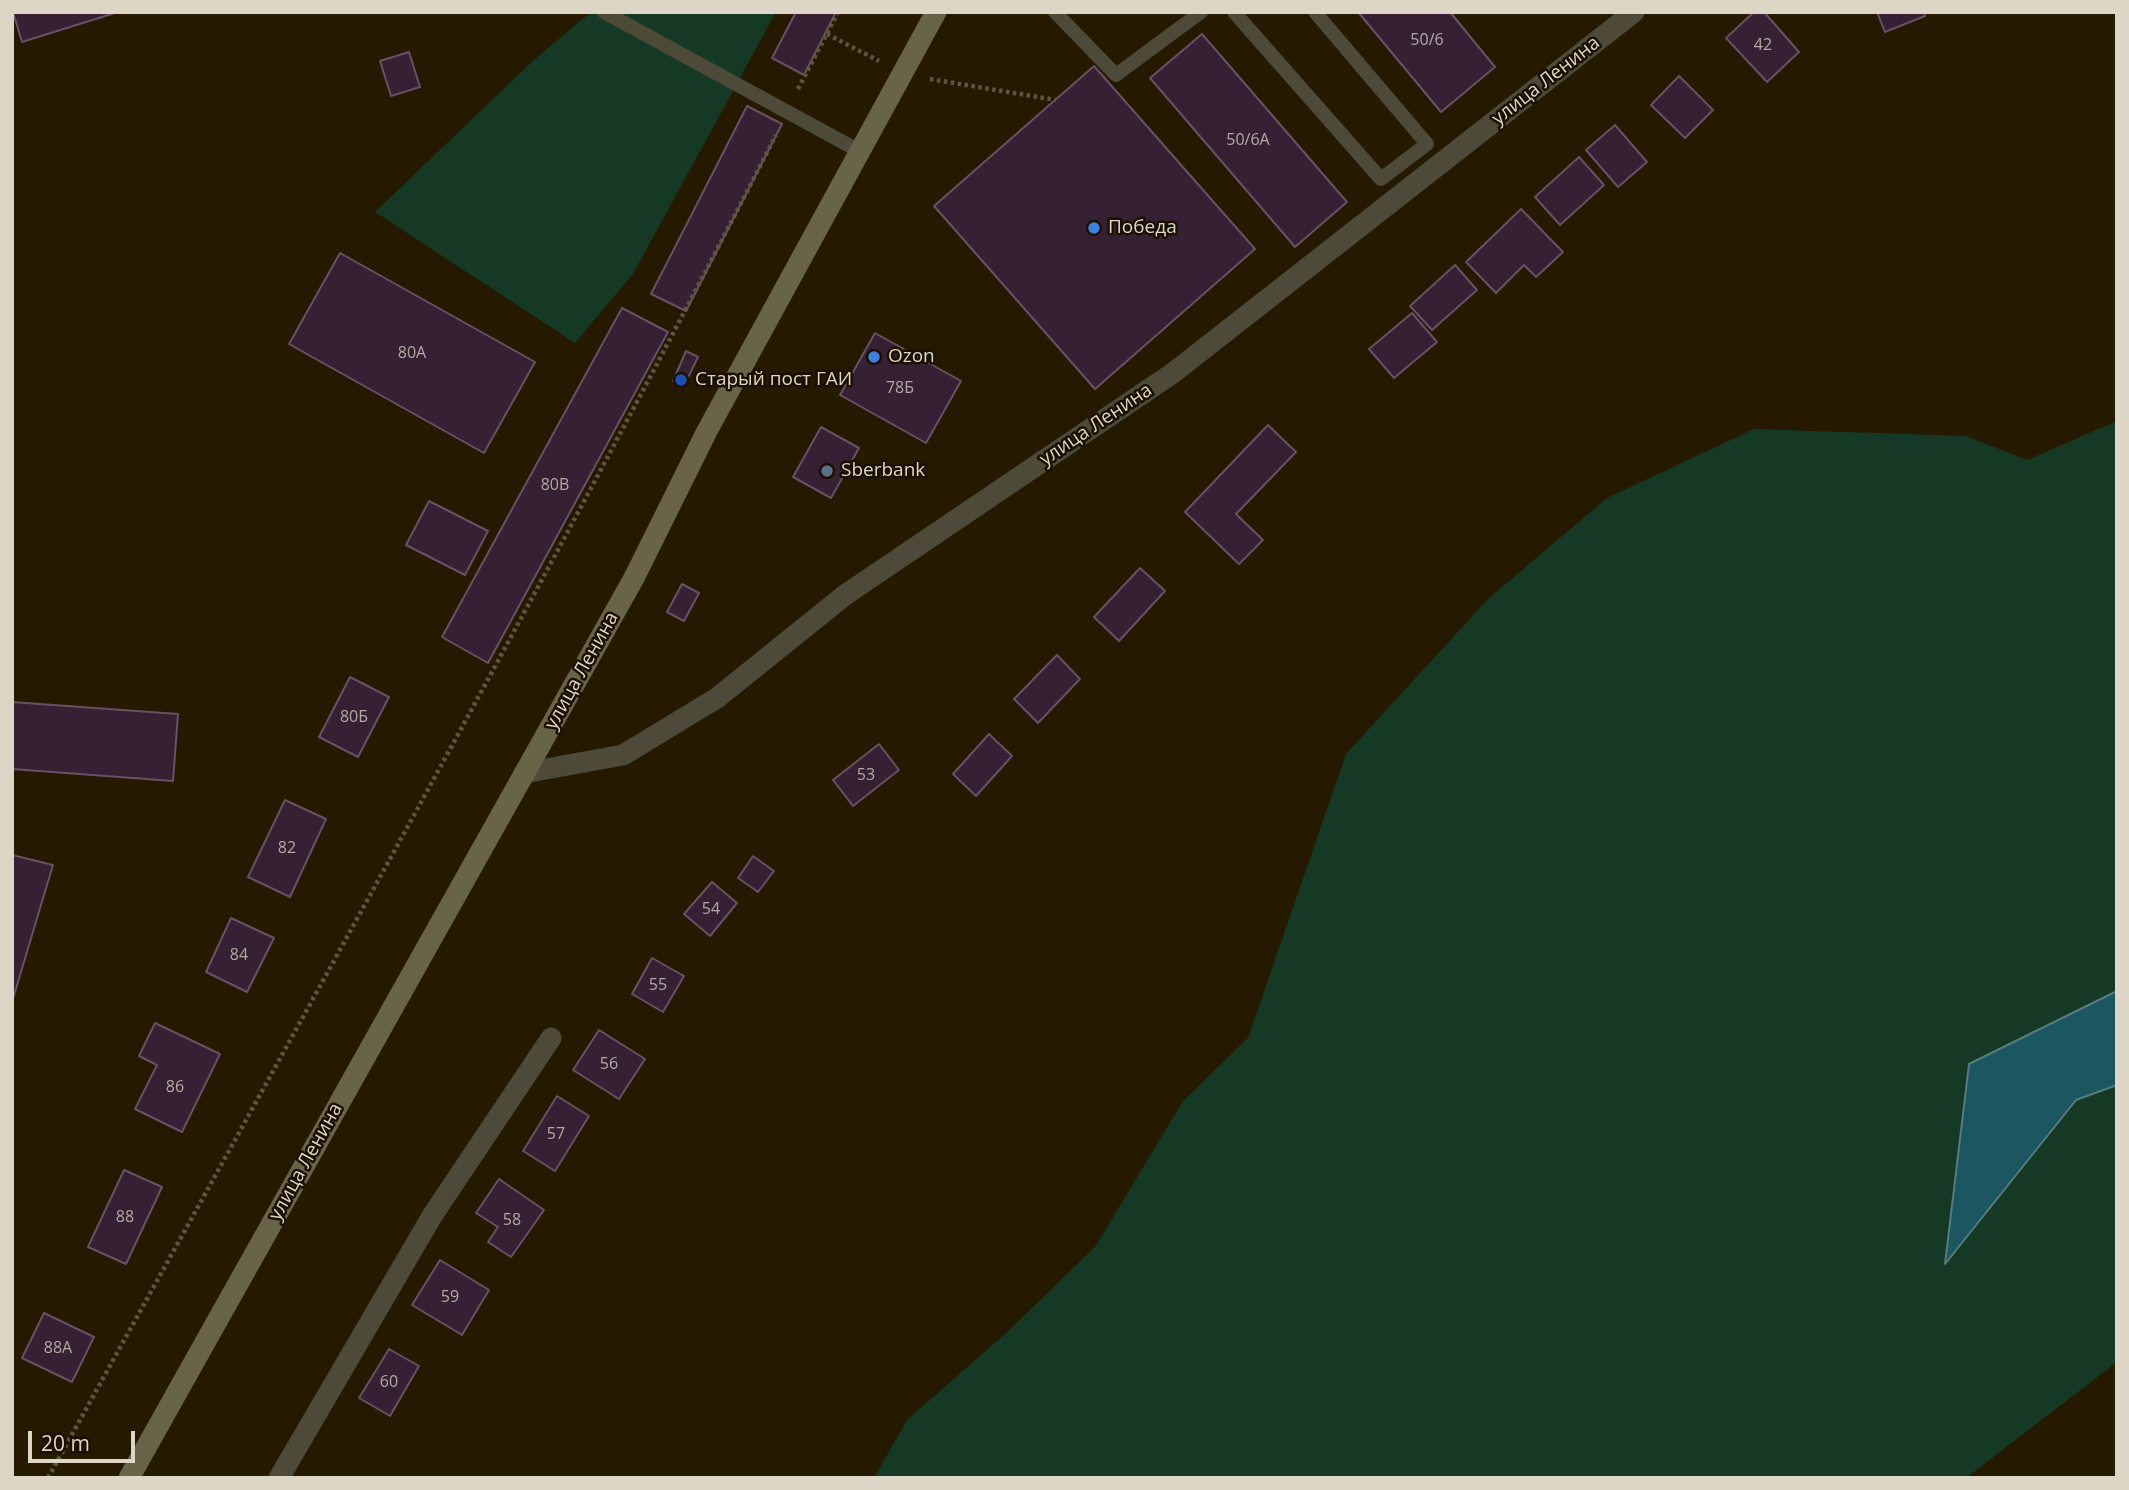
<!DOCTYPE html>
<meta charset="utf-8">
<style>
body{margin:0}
#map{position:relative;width:2129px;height:1490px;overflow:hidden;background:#251900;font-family:"Open Sans",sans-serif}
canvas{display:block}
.frame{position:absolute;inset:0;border:14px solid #ddd6c6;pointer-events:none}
.scale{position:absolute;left:28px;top:1431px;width:107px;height:32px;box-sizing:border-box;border:4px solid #ddd6c6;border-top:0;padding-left:9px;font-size:21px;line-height:24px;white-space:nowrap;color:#ddd6c6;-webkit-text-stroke:5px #1b1000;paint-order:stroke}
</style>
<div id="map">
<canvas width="2129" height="1490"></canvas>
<div class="frame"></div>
<div class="scale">20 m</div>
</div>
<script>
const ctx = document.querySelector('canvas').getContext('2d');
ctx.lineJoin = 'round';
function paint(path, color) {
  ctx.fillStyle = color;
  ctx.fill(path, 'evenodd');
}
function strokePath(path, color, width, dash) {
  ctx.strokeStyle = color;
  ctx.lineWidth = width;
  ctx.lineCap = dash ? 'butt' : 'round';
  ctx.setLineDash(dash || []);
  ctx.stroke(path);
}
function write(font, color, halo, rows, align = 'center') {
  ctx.font = font + ' "Open Sans",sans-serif';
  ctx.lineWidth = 5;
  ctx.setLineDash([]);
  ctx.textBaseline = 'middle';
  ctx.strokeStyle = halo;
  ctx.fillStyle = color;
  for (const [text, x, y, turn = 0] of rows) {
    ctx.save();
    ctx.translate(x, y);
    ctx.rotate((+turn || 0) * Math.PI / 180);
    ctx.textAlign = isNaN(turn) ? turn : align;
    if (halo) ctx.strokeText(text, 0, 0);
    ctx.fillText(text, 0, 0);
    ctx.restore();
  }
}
paint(new Path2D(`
 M591,12h185l-143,262 -58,69 -200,-131 160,-153z
 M2117,421v941l-151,116h-1092l33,-58 98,-86 90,-87 88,-146 65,-63 98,-284 143,-156 118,-100 147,-69 212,7 61,24z`), '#163926');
const water = new Path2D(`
 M2117,991v94l-41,15 -131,164 24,-200z`);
paint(water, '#1c5660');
strokePath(water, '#567c7f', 2);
const building = new Path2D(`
 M13,12h105l-96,30z
 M796,12h40l-32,63 -32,-17z
 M1358,12h92l45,55 -54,45z
 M1754,12h10l35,40 -32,30 -41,-44z
 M1877,12h47l1,4 -40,16z
 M1202,34l145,168 -52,45 -145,-169z
 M409,52l11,35 -29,9 -11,-35z
 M1094,66l161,183 -160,140 -161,-183z
 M1679,76l34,34 -28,28 -34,-33z
 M747,106l35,18 -96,187 -35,-17z
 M1615,125l32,37 -29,25 -32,-37z
 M1579,157l25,28 -44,40 -25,-28z
 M1521,209l42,43 -27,25 -12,-12 -28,28 -30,-31z
 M340,253l195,109 -51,91 -195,-109z
 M1455,265l22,25 -45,40 -22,-24z
 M622,308l46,24 -180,331 -46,-26z
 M1412,313l25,29 -43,36 -25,-29z
 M875,333l86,48 -35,62 -86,-48z
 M686,351l12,6 -14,29 -11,-5z
 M1268,425l28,27 -60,62 27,26 -24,24 -54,-52z
 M821,427l38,21 -28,50 -38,-21z
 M429,501l59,30 -23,44 -59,-30z
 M1140,568l25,23 -46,50 -25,-24z
 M682,584l17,9 -15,28 -17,-9z
 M1057,655l23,24 -42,44 -24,-24z
 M350,677l39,20 -31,60 -39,-20z
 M12,702l166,12 -5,67 -161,-12z
 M989,734l23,22 -36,40 -23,-22z
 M879,744l20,26 -46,36 -20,-26z
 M285,800l41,19 -36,78 -42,-20z
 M12,855l41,10 -41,137z
 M753,856l21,15 -16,21 -20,-14z
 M712,882l25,21 -27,33 -26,-22z
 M231,918l43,20 -27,54 -41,-20z
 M652,958l32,18 -21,36 -31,-18z
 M155,1023l65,31 -38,78 -47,-23 22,-44 -18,-9z
 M599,1030l46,29 -26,40 -46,-29z
 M557,1096l32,20 -34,55 -32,-20z
 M124,1170l38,17 -36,77 -38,-17z
 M499,1179l45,31 -33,47 -23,-15 10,-15 -22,-14z
 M440,1260l49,30 -27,45 -50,-30z
 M44,1313l50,24 -22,45 -50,-24z
 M389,1349l30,17 -29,50 -31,-18z`);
paint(building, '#362134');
strokePath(building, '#685065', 2);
strokePath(new Path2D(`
 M827,34l52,27
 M930,79l126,21
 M798,89l40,-77
 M48,1478c246,-446 496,-890 728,-1343`), '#605640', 4.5, [3.5, 3.5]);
strokePath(new Path2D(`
 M604,12l257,140
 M1055,12l61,63 85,-63
 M1234,12l147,167 46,-35 -112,-132`), '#4d4a39', 14);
strokePath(new Path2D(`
 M524,773l99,-18 94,-57 128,-103 328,-222 461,-361
 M279,1478l153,-262 119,-178`), '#4d4a39', 21);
strokePath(new Path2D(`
 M129,1478l505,-900 73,-147 229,-419`), '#696348', 21);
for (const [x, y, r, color] of [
 [1094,228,7,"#3f7fe0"],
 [874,357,7,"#3f7fe0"],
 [681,380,7,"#1a4fb4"],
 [827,471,7,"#5c6f8a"]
]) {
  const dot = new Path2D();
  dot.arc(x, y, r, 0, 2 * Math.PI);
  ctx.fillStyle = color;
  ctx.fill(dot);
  strokePath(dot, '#1b1000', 2.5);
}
write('16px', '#b3a9a2', null, [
 ["50/6",1427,40],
 ["42",1763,45],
 ["50/6А",1248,140],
 ["80А",412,353],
 ["78Б",900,388],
 ["80В",555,485],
 ["80Б",354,717],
 ["53",866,775],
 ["82",287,848],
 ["54",711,909],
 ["84",239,955],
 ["55",658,985],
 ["56",609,1064],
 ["86",175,1087],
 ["57",556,1134],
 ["88",125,1217],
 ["58",512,1220],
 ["59",450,1297],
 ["88А",58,1348],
 ["60",389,1382]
]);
write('19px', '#ddd6c6', '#1b1000', [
 ["улица Ленина",1546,81,-38],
 ["улица Ленина",1096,425,-34],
 ["улица Ленина",582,671,-61],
 ["улица Ленина",306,1162,-61]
]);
write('19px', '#ddd6c6', '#1b1000', [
 ["Победа",1108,228],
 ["Ozon",888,357],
 ["Старый пост ГАИ",695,380],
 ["Sberbank",841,471]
], 'left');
</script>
